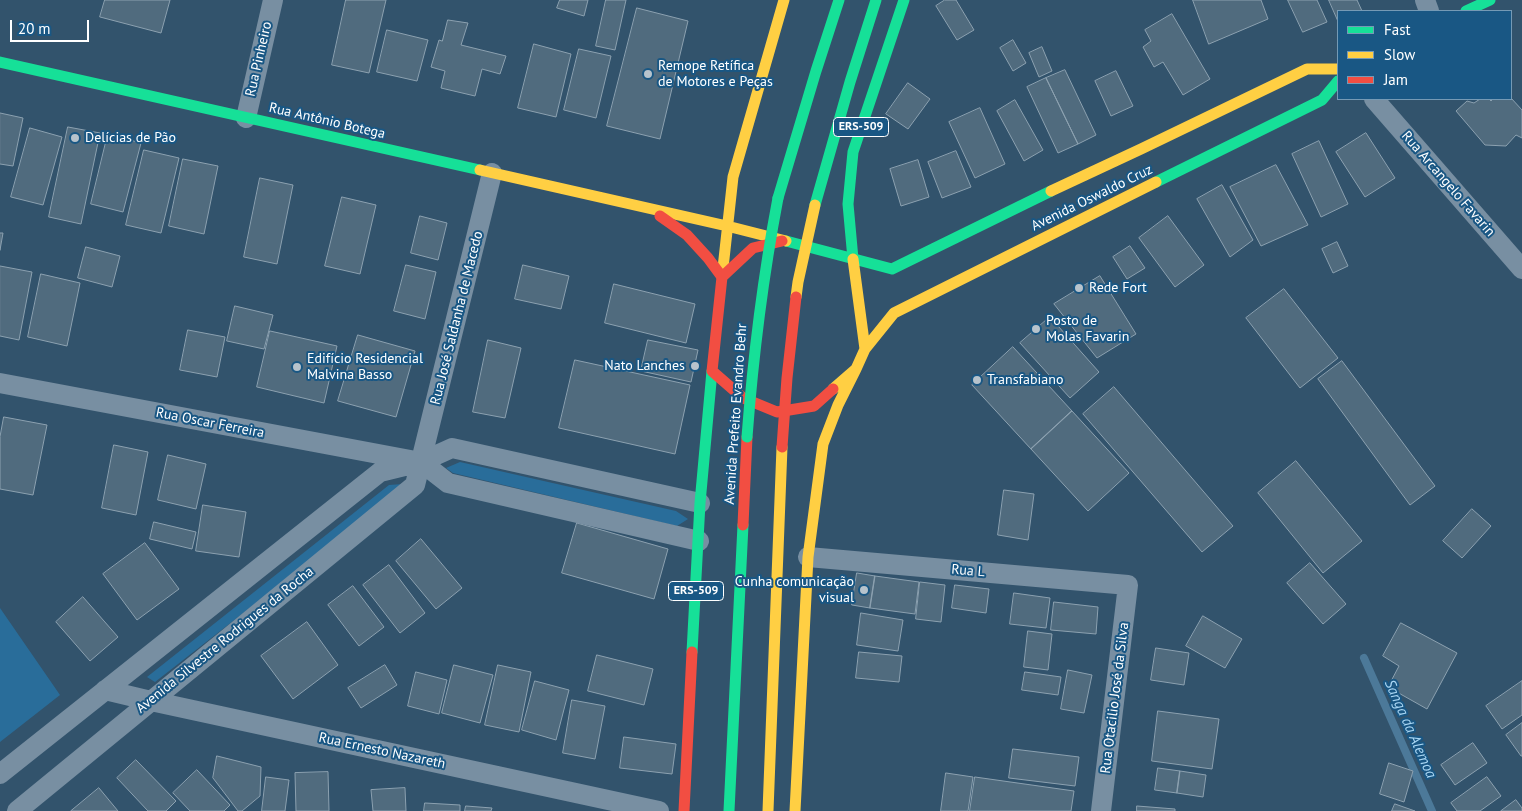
<!DOCTYPE html>
<meta charset="utf-8">
<style>
body{margin:0}
#map{position:relative;width:1522px;height:811px;overflow:hidden;background:#32536c;font-family:"PT Sans",sans-serif}
canvas{display:block}
.legend{position:absolute;left:1337px;top:10px;width:175px;height:90px;box-sizing:border-box;background:#195784;border:1px solid #759ab5;margin:0;padding:6px 9px;list-style:none;font-size:15px;color:#fff}
.legend li{display:flex;align-items:center;gap:10px;height:25px}
.legend b{width:25px;border:1px solid #759ab5}
.scale{position:absolute;left:10px;top:20px;width:79px;height:22px;box-sizing:border-box;border:2px solid #fff;border-top:0;padding-left:6px;font-size:15px;line-height:18px;white-space:nowrap;color:#fff;-webkit-text-stroke:4px #195784;paint-order:stroke}
</style>
<div id="map">
<canvas width="1522" height="811"></canvas>
<ul class="legend">
<li><b style="height:6px;background:#16e098"></b>Fast</li>
<li><b style="height:6px;background:#ffcf43"></b>Slow</li>
<li><b style="height:6px;background:#f24e42"></b>Jam</li>
</ul>
<div class="scale">20 m</div>
</div>
<script>
const ctx = document.querySelector('canvas').getContext('2d');
ctx.lineJoin = 'round';
function paint(path, color) {
  ctx.fillStyle = color;
  ctx.fill(path, 'evenodd');
}
function strokePath(path, color, width, dash) {
  ctx.strokeStyle = color;
  ctx.lineWidth = width;
  ctx.lineCap = dash ? 'butt' : 'round';
  ctx.setLineDash(dash || []);
  ctx.stroke(path);
}
function write(font, color, halo, rows, align = 'center') {
  ctx.font = font + ' "PT Sans",sans-serif';
  ctx.lineWidth = 4;
  ctx.setLineDash([]);
  ctx.textBaseline = 'middle';
  ctx.strokeStyle = halo;
  ctx.fillStyle = color;
  for (const [text, x, y, turn = 0] of rows) {
    ctx.save();
    ctx.translate(x, y);
    ctx.rotate((+turn || 0) * Math.PI / 180);
    ctx.textAlign = isNaN(turn) ? turn : align;
    if (halo) ctx.strokeText(text, 0, 0);
    ctx.fillText(text, 0, 0);
    ctx.restore();
  }
}
paint(new Path2D(`
 M460,462l216,49 12,8 -11,7 -224,-53 -7,-5z
 M403,484l-10,12 -238,186 -8,-5 242,-192z
 M0,608l60,87 -60,47z`), '#296d9a');
strokePath(new Path2D(`
 M1364,658l68,153`), '#4c7999', 8);
const building = new Path2D(`
 M105,0h65l-9,33 -61,-16z
 M346,0h40l-17,73 -37,-8z
 M560,0h28l-4,16 -27,-8z
 M606,0h20l-11,50 -19,-4z
 M945,0h11l18,30 -17,10 -21,-34z
 M1193,0h68l7,19 -59,25z
 M1288,0h29l10,22 -24,10z
 M1329,0h28l5,11h-24v10z
 M637,8l51,13 -28,118 -53,-13z
 M1172,14l38,65 -27,16 -20,-33 -9,5 -11,-20 8,-6 -6,-11z
 M448,20l20,3 -7,22 45,11 -6,18 -18,-5 -7,27 -34,-8 4,-17 -14,-4 8,-27 3,1z
 M387,30l41,10 -11,41 -40,-9z
 M1013,40l13,23 -13,8 -13,-23z
 M534,44l37,10 -15,63 -38,-9z
 M1042,47l10,24 -13,6 -10,-24z
 M579,49l32,7 -15,62 -32,-8z
 M1065,70l31,65 -18,9 -32,-66z
 M1116,71l17,35 -22,10 -16,-35z
 M1046,78l32,66 -20,9 -31,-66z
 M908,83l22,16 -22,30 -22,-15z
 M1511,98l11,12v28l-6,-3 -10,11 -21,-1 -29,-34 11,-10 7,2 6,-4h9l2,2 2,-2h18z
 M1015,100l28,50 -19,11 -27,-50z
 M980,108l25,56 -30,14 -26,-56z
 M0,113l23,5 -10,48 -13,-2z
 M68,127l32,6 -19,91 -32,-7z
 M30,128l32,9 -19,68 -32,-8z
 M1366,133l29,45 -30,19 -29,-45z
 M108,134l33,9 -18,69 -32,-8z
 M1319,141l29,63 -27,13 -29,-63z
 M144,150l35,8 -18,75 -35,-8z
 M956,151l15,36 -29,11 -14,-36z
 M183,159l35,7 -14,68 -35,-8z
 M918,160l11,37 -28,9 -11,-37z
 M1276,165l32,60 -47,21 -31,-59z
 M260,178l33,7 -16,79 -33,-7z
 M1222,185l31,55 -23,17 -33,-58z
 M342,197l34,8 -16,69 -35,-8z
 M420,216l27,7 -9,37 -27,-7z
 M1168,216l36,49 -29,22 -36,-49z
 M0,233h3l-3,17z
 M1337,242l11,24 -15,7 -11,-24z
 M1130,246l15,22 -18,11 -14,-22z
 M86,247l34,9 -8,31 -34,-9z
 M406,265l30,7 -11,47 -31,-8z
 M523,265l46,11 -8,33 -46,-10z
 M0,266l32,6 -13,68 -19,-4z
 M41,274l39,9 -13,63 -39,-9z
 M1100,276l36,58 -39,24 -43,-54z
 M614,284l81,20 -9,39 -81,-20z
 M1284,289l54,69 -38,30 -54,-70z
 M235,306l38,9 -9,34 -37,-8z
 M1050,317l49,55 -29,26 -50,-55z
 M188,330l37,7 -8,40 -37,-7z
 M270,331l67,15 -13,57 -67,-16z
 M358,335l57,16 -19,66 -58,-16z
 M488,340l33,8 -16,70 -32,-6z
 M648,340l50,10 -7,32 -50,-11z
 M1013,347l59,64 -41,38 -59,-64z
 M575,360l115,25 -15,69 -116,-26z
 M1342,361l93,125 -25,19 -92,-126z
 M1114,387l119,139 -31,26 -119,-138z
 M1072,411l57,62 -41,38 -57,-62z
 M4,417l43,8 -14,70 -33,-6v-52z
 M114,445l34,7 -12,63 -34,-7z
 M168,455l38,9 -10,45 -38,-9z
 M1296,461l66,80 -39,32 -65,-80z
 M1004,490l30,4 -6,46 -30,-5z
 M203,505l43,7 -7,45 -43,-6z
 M1472,509l19,17 -29,32 -19,-17z
 M154,522l42,10 -4,17 -42,-10z
 M577,523l91,26 -14,50 -92,-26z
 M421,539l41,49 -26,21 -40,-48z
 M145,543l34,46 -42,31 -34,-46z
 M1310,563l36,41 -23,20 -36,-41z
 M389,565l36,48 -25,20 -37,-48z
 M857,573l18,3 -5,32 -18,-3z
 M875,576l44,6 -4,32 -45,-6z
 M920,582l25,3 -4,37 -25,-3z
 M955,585l34,4 -3,24 -34,-5z
 M353,586l31,41 -25,19 -31,-41z
 M1014,593l36,5 -4,30 -36,-4z
 M83,597l35,40 -28,24 -34,-39z
 M1054,602l44,5 -2,27 -45,-4z
 M861,613l42,7 -5,31 -41,-6z
 M1203,616l39,23 -17,29 -39,-22z
 M307,622l31,43 -45,34 -32,-43z
 M1401,623l56,30 -30,56 -39,-22 11,-21 -16,-10z
 M1028,631l24,3 -4,36 -24,-3z
 M1156,648l33,5 -5,32 -33,-5z
 M859,652l43,4 -3,26 -43,-4z
 M597,655l56,14 -9,36 -56,-14z
 M385,665l12,20 -36,23 -13,-20z
 M454,665l39,10 -13,48 -38,-10z
 M498,665l33,7 -12,60 -34,-7z
 M1068,670l24,5 -8,38 -23,-4z
 M416,672l31,8 -8,34 -31,-8z
 M1025,672l36,5 -3,18 -36,-5z
 M535,681l34,9 -13,50 -34,-10z
 M1522,681v34l-20,14 -16,-23z
 M572,700l33,6 -10,53 -32,-6z
 M1158,711l61,8 -7,50 -60,-8z
 M1522,723v33h-1l-15,-21z
 M624,737l52,7 -4,30 -52,-6z
 M1473,743l14,20 -32,22 -14,-20z
 M1013,749l66,8 -4,29 -66,-8z
 M217,756l44,11 -1,29 -18,15h-4l-25,-33z
 M136,760l40,41 -10,10h-18l-31,-33z
 M1389,763l24,8 -9,31 -24,-8z
 M1158,768l22,3 -3,22 -22,-3z
 M197,770l33,35 -6,6h-34l-17,-18z
 M1180,771l26,4 -3,22 -26,-4z
 M328,772l1,39h-33l-1,-38z
 M946,773l27,4 -5,34h-27z
 M266,777l23,3 -4,31h-23z
 M975,777l99,14 -3,20h-101z
 M1487,777l14,19 -21,15h-23l-6,-8z
 M99,788l19,23h-47z
 M405,788l1,23h-33l-2,-21z
 M1516,800l6,8v3h-21z
 M425,803l35,2v6h-36z
 M1395,804l20,7h-23z
 M466,806l26,2 -1,3h-26z
 M1137,806l38,3v2h-38z`);
paint(building, '#506b7e');
strokePath(building, '#8ca1b0', 1);
strokePath(new Path2D(`
 M1425,0l4,11
 M1374,99l148,170
 M246,118l27,-118
 M0,383l421,79 27,21 251,58
 M808,557l320,28 -27,226
 M105,690l46,11 508,110
 M0,774l380,-302 41,-10 31,-14 248,55
 M17,811l398,-326 77,-312`), '#788fa2', 20);
strokePath(new Path2D(`
 M1466,11l24,-11
 M0,62l480,108
 M1156,182l166,-82 16,-19
 M778,198l38,-127 23,-71
 M815,205l35,-123 26,-82
 M786,241l106,28 159,-78
 M853,259l-5,-55 5,-52 51,-152
 M692,652l8,-149 12,-132
 M729,811l14,-286`), '#16e098', 11);
strokePath(new Path2D(`
 M480,170l247,56 59,15
 M1051,191l90,-42 166,-80h31
 M722,277l11,-100 51,-177
 M865,349l29,-36 262,-131
 M833,389l23,-20 9,-20 -12,-90
 M768,811l14,-364
 M795,811l13,-254 15,-113 15,-39 18,-36`), '#ffcf43', 11);
strokePath(new Path2D(`
 M660,216l27,19 21,23 14,19
 M722,277l-10,94 31,27 34,14 37,-6 19,-17
 M722,277l31,-29 29,-7
 M743,525l4,-88
 M684,811l8,-159`), '#f24e42', 11);
strokePath(new Path2D(`
 M747,437c6,-80 16,-160 31,-239`), '#16e098', 11);
strokePath(new Path2D(`
 M796,297l2,-15 17,-77`), '#ffcf43', 11);
strokePath(new Path2D(`
 M782,447l5,-69 9,-81`), '#f24e42', 11);
for (const [x, y, r, color] of [
 [648,74,5,"#b7c3cc"],
 [75,138,5,"#b7c3cc"],
 [1079,288,5,"#b7c3cc"],
 [1036,329,5,"#b7c3cc"],
 [695,366,5,"#b7c3cc"],
 [297,367,5,"#b7c3cc"],
 [977,380,5,"#b7c3cc"],
 [864,590,5,"#b7c3cc"]
]) {
  const dot = new Path2D();
  dot.arc(x, y, r, 0, 2 * Math.PI);
  ctx.fillStyle = color;
  ctx.fill(dot);
  strokePath(dot, '#195784', 2);
}
for (const [x, y, w] of [
 [861,127,55],
 [696,591,55]
]) {
  const box = new Path2D();
  box.roundRect(x - w / 2, y - 9.5, w, 19, 4);
  ctx.fillStyle = '#195784';
  ctx.fill(box);
  strokePath(box, '#fff', 1);
}
write('bold 12px', '#fff', null, [
 ["ERS-509",861,127],
 ["ERS-509",696,591]
]);
write('14px', '#fff', '#195784', [
 ["Rua Pinheiro",259,59,-77],
 ["Rua Antônio Botega",327,121,13],
 ["Rua Arcangelo Favarin",1448,184,49],
 ["Avenida Oswaldo Cruz",1092,198,-26],
 ["Rua José Saldanha de Macedo",457,318,-76],
 ["Avenida Prefeito Evandro Behr",736,414,-86],
 ["Rua Oscar Ferreira",210,423,11],
 ["Rua L",968,571,5],
 ["Avenida Silvestre Rodrigues da Rocha",225,640,-39],
 ["Rua Otacilio José da Silva",1115,698,-83],
 ["Rua Ernesto Nazareth",382,751,12]
]);
write('14px', '#fff', '#195784', [
 ["Remope Retífica",658,66],
 ["de Motores e Peças",658,82],
 ["Delícias de Pão",85,138],
 ["Rede Fort",1089,288],
 ["Posto de",1046,321],
 ["Molas Favarin",1046,337],
 ["Edifício Residencial",307,359],
 ["Malvina Basso",307,375],
 ["Nato Lanches",685,366,"right"],
 ["Transfabiano",987,380],
 ["Cunha comunicação",854,582,"right"],
 ["visual",854,598,"right"]
], 'left');
write('italic 15px', '#a9d6f3', '#195784', [
 ["Sanga da Alemoa",1410,729,66]
]);
</script>
